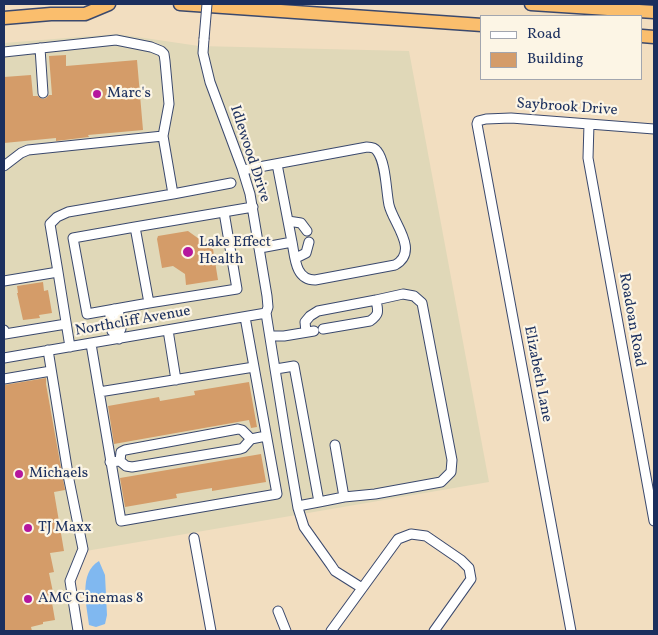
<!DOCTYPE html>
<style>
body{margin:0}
#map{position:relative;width:658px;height:635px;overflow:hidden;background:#f2dec0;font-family:Vollkorn,serif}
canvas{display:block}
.frame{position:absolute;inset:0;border:5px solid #1b2f5e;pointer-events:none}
.legend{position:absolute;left:480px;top:15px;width:162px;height:65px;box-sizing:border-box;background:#fcf5e5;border:1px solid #a2a6af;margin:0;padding:6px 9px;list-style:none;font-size:15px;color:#1b2f5e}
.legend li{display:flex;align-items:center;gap:10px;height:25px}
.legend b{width:25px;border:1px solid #a2a6af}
</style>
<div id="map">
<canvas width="658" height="635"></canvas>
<div class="frame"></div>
<ul class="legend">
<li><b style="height:6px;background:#fff"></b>Road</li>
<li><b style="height:14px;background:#d49c69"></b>Building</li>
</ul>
</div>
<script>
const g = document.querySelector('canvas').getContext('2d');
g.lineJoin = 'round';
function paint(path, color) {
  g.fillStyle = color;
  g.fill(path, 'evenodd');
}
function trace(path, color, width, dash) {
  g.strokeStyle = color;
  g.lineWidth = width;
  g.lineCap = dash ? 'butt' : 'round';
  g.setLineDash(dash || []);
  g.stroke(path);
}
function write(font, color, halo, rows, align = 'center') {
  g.font = font + ' Vollkorn,serif';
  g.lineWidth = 4.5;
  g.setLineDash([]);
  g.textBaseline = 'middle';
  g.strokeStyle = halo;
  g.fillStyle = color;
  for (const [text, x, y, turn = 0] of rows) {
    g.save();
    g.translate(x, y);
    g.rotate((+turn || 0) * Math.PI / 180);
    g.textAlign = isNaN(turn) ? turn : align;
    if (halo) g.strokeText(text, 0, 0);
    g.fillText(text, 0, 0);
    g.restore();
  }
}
paint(new Path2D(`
 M117,34l82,12 210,5 80,431 -403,69 -11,29 9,51h-80v-588z`), '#e0d8b8');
paint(new Path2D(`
 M99,561l6,14 2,40 -2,9 -9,3 -7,-2c-2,-19 -11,-52 10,-64z`), '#80b8f0');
paint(new Path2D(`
 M66,55v11l71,-6 6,70 -55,5 1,2 -33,4v-3l-52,5v-66l27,-2 2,21h5l2,2 3,1 3,-1 3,-3h3l-3,-39z
 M188,231l25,18 5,31 -32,5 -1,-11 -12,-8 -11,2 -5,-29 1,-3z
 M43,282l1,9 4,-1 4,23 -13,2 1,3 -17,2 -6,-27h1l-1,-7z
 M46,378v6l19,106 -11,2 10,59 -14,2 4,19 -5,1 5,24h-3l4,23 -12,2v2l-12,3 1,4h-28v-246z
 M249,382l8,45 -6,1 -2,-8 -135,24 -6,-38 51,-9 1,4 35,-6 -1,-4z
 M261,454l5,28 -54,9v-3l-36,6 1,4 -52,9 -5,-29z`), '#d49c69');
const minor = new Path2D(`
 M204,39l-1,14 7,29 32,86 8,26 17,102 1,11 -2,6 21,131 11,64 6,19 27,38 4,6 27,17
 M40,48l3,45
 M4,52l112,-12 35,7 10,4 3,3 1,7 4,43 -6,32
 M589,124l-1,34 66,363
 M277,164l15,78
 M4,166l17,-13 7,-3 135,-14 10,58 58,-11
 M243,170l124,-23c5,0 8,1 10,4 9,11 9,40 12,54 4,18 31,46 6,60l-80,15c-20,0 -20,-23 -23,-38l-32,6
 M288,221l13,2 6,8
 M135,227l14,76 -62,11 -14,-76z
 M135,227l118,-20
 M296,258l10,-5 3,-11
 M58,272l-8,-48 7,-7 11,-5 105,-18
 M4,281l54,-9 12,75
 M149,303l88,-14 -13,-77
 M4,330l1,4 61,-10
 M168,330l8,50
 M306,332l-1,-10 5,-6 8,-5 58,-11c2,11 4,14 -6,21l-47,8
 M117,333l4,-4 -2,-15 -5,-5 -4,6 2,14v2l5,2 2,6
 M270,336h14l30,-5
 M91,344l30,177 156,-27 -32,-177
 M48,350l21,130 14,69 -13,32 8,50
 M4,358l262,-45
 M276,369l18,-3 25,136 -21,4
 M4,379l47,-8
 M99,392l155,-25
 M120,461l1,-9 4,-2 113,-21 4,1 9,9
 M110,462l10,-1 6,5 6,1 108,-18 3,-1 8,-9 15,-3
 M344,497l31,-3 66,-12 10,-10 1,-12 -30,-157 -8,-7 -11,-2 -27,6
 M319,502l25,-5 -9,-52
 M194,538l17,93
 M278,611l8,20
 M331,631l67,-92 13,-5 15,2 35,24 8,8 2,11 -37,52
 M571,631l-94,-507 1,-3 8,-2 25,-1 143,11`);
const highway = new Path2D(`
 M180,4l302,21
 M531,4l123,8
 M4,18l47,-4h34l24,-10
 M642,36l12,1`);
trace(minor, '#3b496d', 11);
trace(highway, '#3b496d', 15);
trace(minor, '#fff', 9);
trace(highway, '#fabe6d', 12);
const minorBridge = new Path2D(`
 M204,39l3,-35`);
trace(minorBridge, '#3b496d', 11, []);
trace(minorBridge, '#fff', 9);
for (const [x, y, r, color] of [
 [97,94,5,"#b5179e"],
 [188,252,6,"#b5179e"],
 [19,474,5,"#b5179e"],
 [28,528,5,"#b5179e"],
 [28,599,5,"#b5179e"]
]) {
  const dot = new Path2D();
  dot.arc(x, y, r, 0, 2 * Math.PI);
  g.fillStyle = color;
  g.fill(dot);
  trace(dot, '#fcf5e5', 2);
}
write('15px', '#1b2f5e', '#fcf5e5', [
 ["Marc's",107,94],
 ["Lake Effect",199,243],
 ["Health",199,260],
 ["Michaels",29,474],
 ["TJ Maxx",38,528],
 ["AMC Cinemas 8",38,599]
], 'left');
write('15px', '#1b2f5e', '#fcf5e5', [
 ["Saybrook Drive",567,108,4],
 ["Idlewood Drive",249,154,72],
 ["Roadoan Road",631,320,80],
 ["Northcliff Avenue",133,322,-10],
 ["Elizabeth Lane",537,374,79]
]);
</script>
